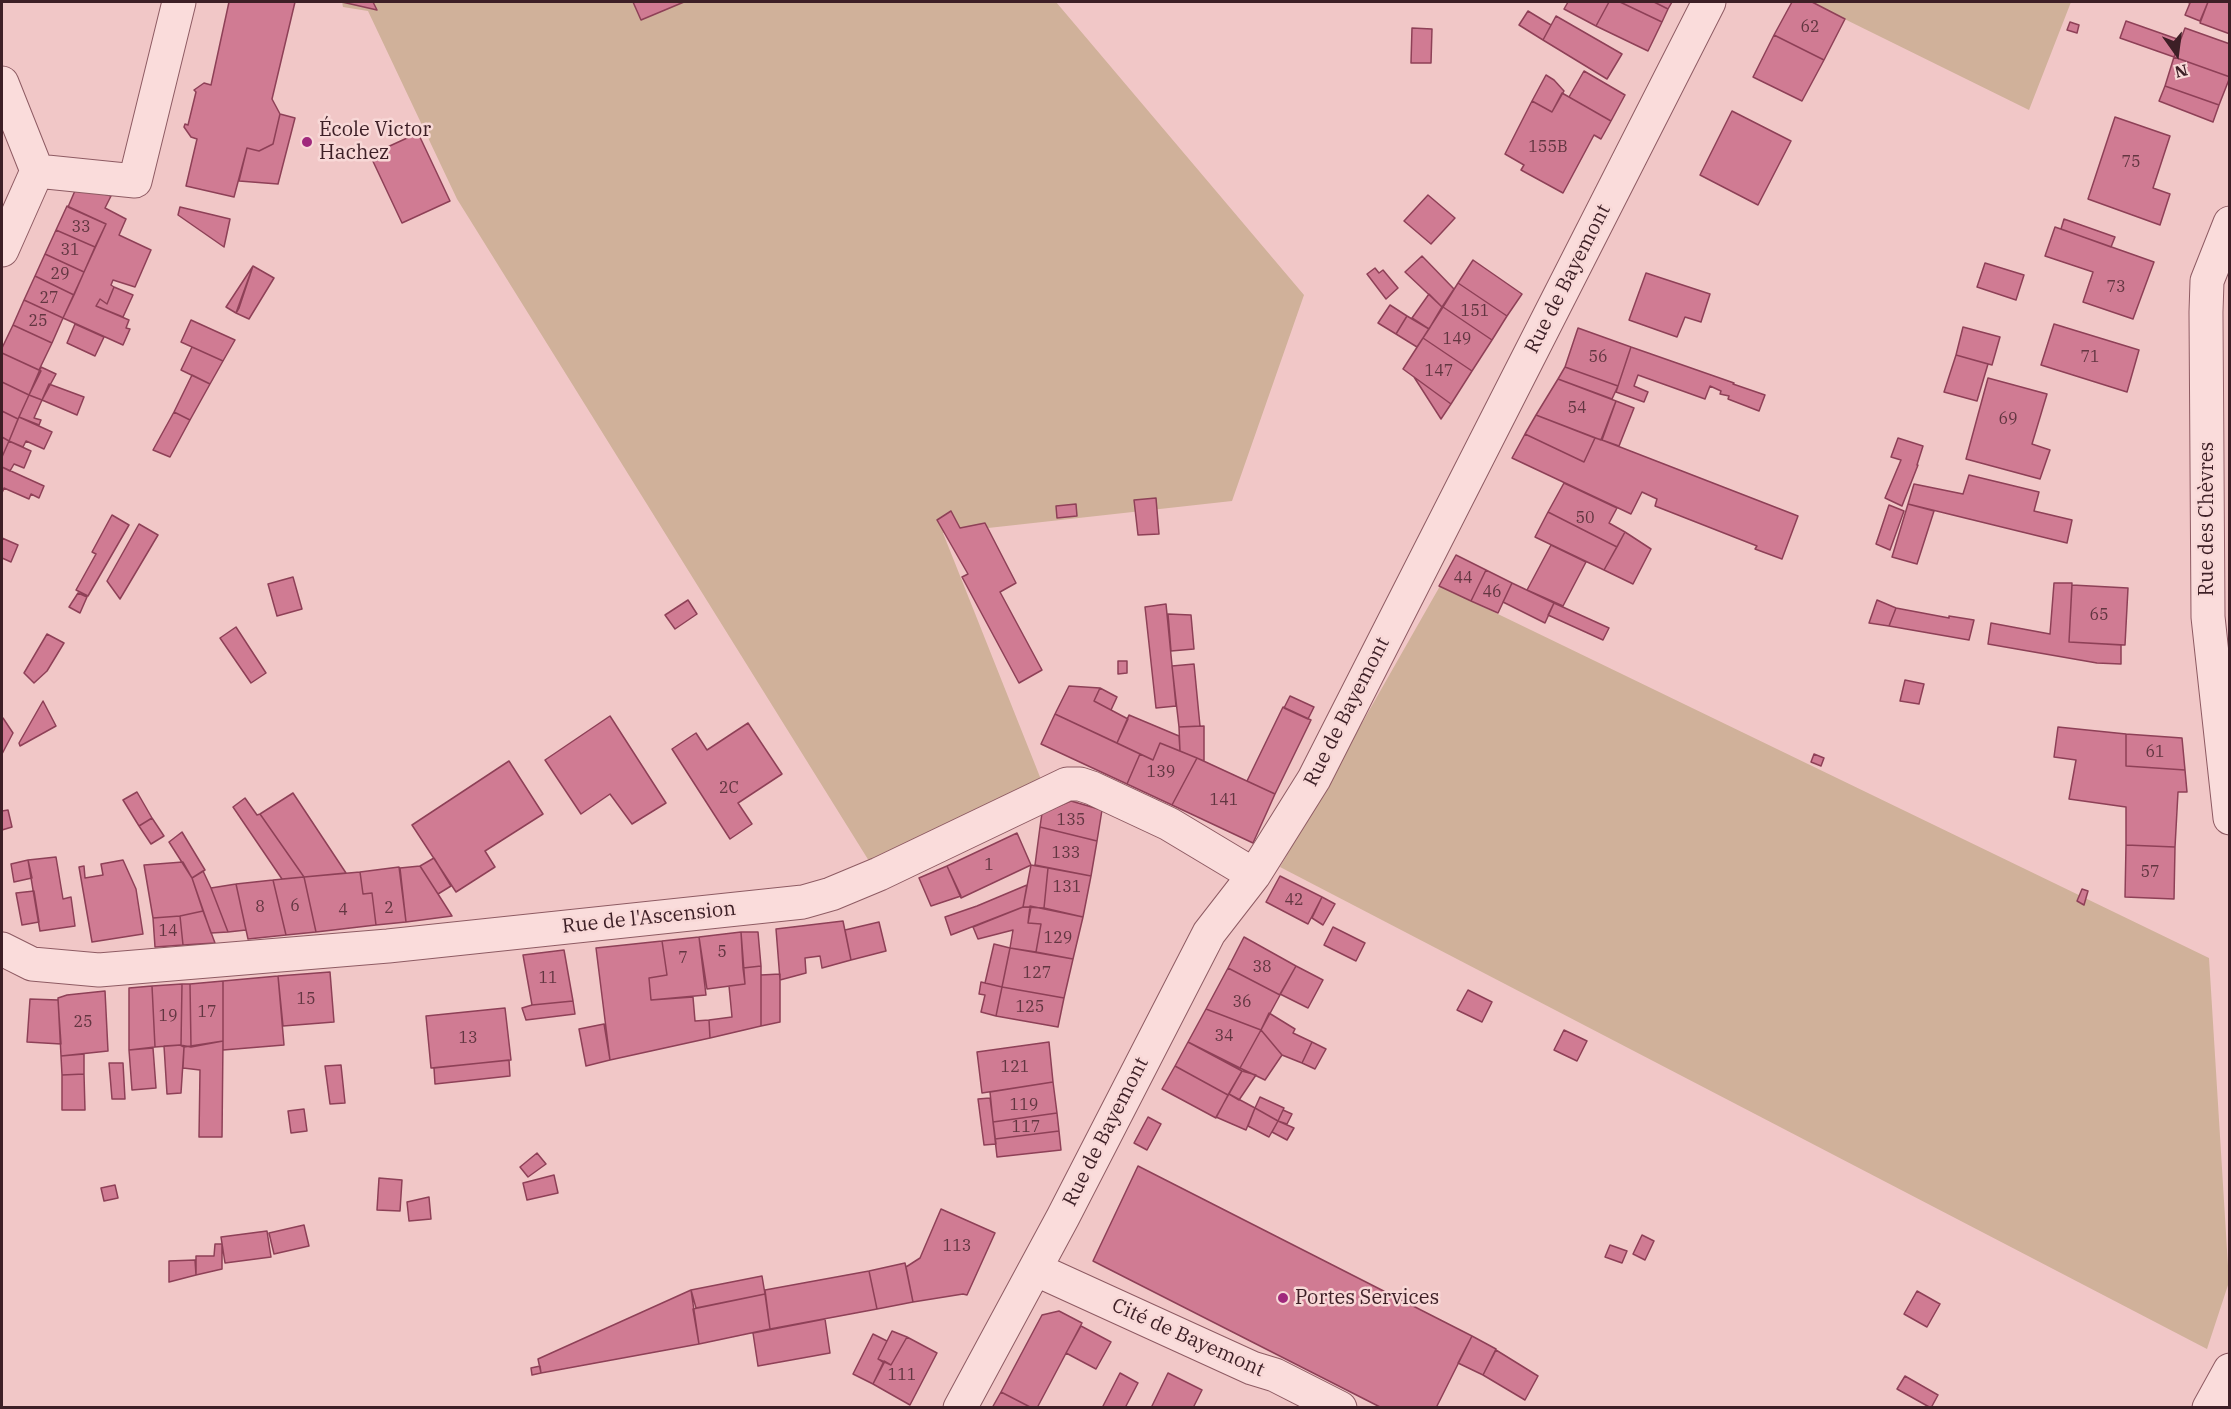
<!DOCTYPE html>
<meta charset="utf-8">
<style>
body{margin:0}
#map{position:relative;width:2231px;height:1409px;overflow:hidden;background:#f1c7c7;font-family:"IBM Plex Serif",serif}
canvas{display:block}
.frame{position:absolute;inset:0;border:3px solid #3d1f26;pointer-events:none}
.north{position:absolute;left:2147px;top:24px;width:60px;height:60px;-webkit-text-stroke:4px #f8d8d7;paint-order:stroke;rotate:166deg;font-size:16px;font-weight:700;line-height:24px;text-align:center;color:#3d1f26}
.north::after{content:'';display:block;margin:auto;width:21px;height:27px;background:#3d1f26;clip-path:polygon(50% 0,100% 100%,50% 72%,0 100%)}
</style>
<div id="map">
<canvas width="2231" height="1409"></canvas>
<div class="frame"></div>
<div class="north">N</div>
</div>
<script>
const g = document.querySelector('canvas').getContext('2d');
g.lineJoin = 'round';
function paint(path, color) {
  g.fillStyle = color;
  g.fill(path, 'evenodd');
}
function trace(path, color, width, dash) {
  g.strokeStyle = color;
  g.lineWidth = width;
  g.lineCap = dash ? 'butt' : 'round';
  g.setLineDash(dash || []);
  g.stroke(path);
}
function write(font, color, halo, rows, align = 'center') {
  g.font = font + ' "IBM Plex Serif",serif';
  g.lineWidth = 5;
  g.setLineDash([]);
  g.textBaseline = 'middle';
  g.strokeStyle = halo;
  g.fillStyle = color;
  for (const [text, x, y, turn = 0] of rows) {
    g.save();
    g.translate(x, y);
    g.rotate((+turn || 0) * Math.PI / 180);
    g.textAlign = isNaN(turn) ? turn : align;
    if (halo) g.strokeText(text, 0, 0);
    g.fillText(text, 0, 0);
    g.restore();
  }
}
paint(new Path2D(`
 M342,2h714l248,293 -72,206 -289,32 99,249 -173,79 -412,-662 -89,-188 -25,-4z
 M1810,2h261l-42,108z
 M1440,586l769,372 20,324 -22,67 -927,-482z`), '#d0b19a');
const building = new Path2D(`
 M229,2h66l-23,97 8,15 -7,30 -14,7 -12,-3 -13,49 -48,-11 11,-47 -6,-2 -7,-10 1,-3 3,1 8,-33 -2,-2 10,-7 7,2z
 M342,2h31l4,8z
 M633,2h51l-43,18z
 M1568,2h41l-13,24 -32,-17z
 M1609,2h11l42,20 -14,29 -52,-25z
 M1620,2h34l14,7 -6,13z
 M1654,2h18l-4,7z
 M1792,2h20l33,17 -21,41 -50,-25z
 M2187,2h21l-8,19 -15,-6 5,-12z
 M2208,2h22v32l-30,-11z
 M1528,11l23,14 -8,15 -24,-15z
 M1556,16l66,38 -15,25 -64,-39z
 M2126,21l54,19 -6,17 -54,-19z
 M2070,22l9,3 -2,8 -10,-3z
 M1412,28l20,1 -1,34h-20z
 M2185,28l45,16v33l-56,-20z
 M1774,35l50,25 -22,41 -49,-24z
 M2174,57l56,20 -11,28 -54,-19z
 M1584,71l41,24 -14,26 -42,-24z
 M1546,75l8,5 10,11 -12,21 -20,-11z
 M2165,86l54,19 -6,17 -54,-21z
 M1562,93l49,28 -10,18 -7,-4 -31,58 -42,-23 3,-5 -19,-11 27,-53 20,11z
 M1732,111l59,30 -33,64 -58,-30z
 M280,114l15,4 -17,66 -39,-3 8,-33 12,3 14,-7z
 M2115,117l55,19 -17,52 17,6 -10,31 -72,-26z
 M418,133l32,68 -48,22 -32,-68z
 M77,186l34,10 -6,12 21,11 -7,16 32,15 -16,37 -22,-7 -2,5 3,2 -7,17 -7,-5 -4,7 33,14 -3,8 4,1 -7,16 -60,-27 43,-94 -38,-17z
 M1428,195l27,23 -24,26 -27,-23z
 M67,206l39,18 -11,23 -39,-17z
 M180,207l50,12 -6,28 -46,-32z
 M2064,219l51,18 -4,10 -50,-18z
 M2055,227l99,35 -21,57 -50,-17 10,-30 -48,-16z
 M56,230l39,17 -11,25 -39,-18z
 M45,254l39,18 -10,23 -39,-19z
 M1422,256l32,33 -12,18 -37,-35z
 M1473,260l49,34 -15,22 -49,-33z
 M1985,263l39,12 -8,25 -39,-13z
 M253,266l-14,42 -3,5 -10,-6z
 M253,266l21,12 -25,41 -13,-6z
 M1375,268l4,5 4,-3 15,18 -12,11 -19,-25z
 M1646,273l64,21 -9,28 -16,-5 -8,20 -48,-17z
 M35,276l39,19 -11,23 -39,-18z
 M1458,283l49,33 -15,24 -49,-33z
 M114,287l19,8 -10,22 -27,-11 4,-7 7,5z
 M1429,294l13,13 -13,22 -17,-11z
 M24,300l39,18 -11,25 -39,-18z
 M1390,305l17,11 -11,18 -18,-11z
 M1443,307l49,33 -20,31 -49,-33z
 M1407,316l22,13 -12,18 -21,-13z
 M191,320l44,20 -12,21 -42,-19z
 M75,324l29,13 -9,19 -28,-13z
 M2054,324l85,26 -12,42 -86,-27z
 M13,325l39,18 -13,27 -37,-17v-5z
 M1963,327l37,10 -8,28 -36,-10z
 M1578,328l53,19 -13,39 -53,-19z
 M1423,338l49,33 -21,33 -48,-35z
 M192,347l31,14 -13,23 -29,-14z
 M1631,347l103,36 -1,1 32,11 -6,16 -31,-12 1,-3 -9,-2 1,-3 -11,-5 -5,13 -67,-24 -4,11 14,6 -4,10 -28,-10z
 M2,353l39,18 -12,24 -27,-13z
 M1956,355l32,9 -11,37 -33,-9z
 M41,367l15,7 -14,26 -13,-5z
 M1565,367l53,19 -6,13 -54,-20z
 M192,375l18,9 -20,36 -16,-8z
 M1414,377l37,27 -10,15z
 M1988,378l59,16 -15,50 18,6 -10,29 -74,-20z
 M1558,379l58,22 -15,39 -65,-25z
 M2,382l27,13 -11,24 -16,-8z
 M49,384l35,13 -7,18 -35,-15z
 M29,395l13,5 -8,18 7,2 -2,5 -20,-8z
 M1616,401l18,7 -15,38 -17,-6z
 M2,411l16,8 -9,22 -7,-4z
 M174,412l16,8 -20,37 -17,-7z
 M1536,415l59,23 -11,24 -59,-28z
 M19,417l33,15 -8,17 -18,-8 -3,6 -14,-6z
 M1525,434l59,28 11,-24 7,2 196,76 -16,43 -27,-10 2,-3 -102,-40 2,-7 -15,-7 -11,22 -119,-56z
 M2,437l7,4 -7,16z
 M1898,438l25,8 -6,19h1l-16,41 -17,-8 16,-38 -10,-3z
 M9,441l22,10 -7,17 -10,-4 -4,7 -8,-4v-10z
 M2,467l42,19 -5,12 -8,-4 -2,5 -25,-11 -2,5z
 M1969,475l70,17 -5,19 38,9 -5,23 -159,-39 6,-20 49,10z
 M1564,483l53,25 -8,15 16,9 -8,15 -69,-35z
 M1156,498l3,36 -21,1 -4,-35z
 M1076,504l1,12 -20,2 -1,-12z
 M1908,504l26,7 -17,53 -25,-7z
 M1889,505l15,6 -14,39 -14,-6z
 M951,511l9,17 25,-5 31,60 -16,9 42,78 -23,13 -57,-106 6,-3 -31,-54z
 M1548,512l69,35 -13,23 -69,-33z
 M112,515l17,10 -41,71 -12,-6 20,-36 -4,-2z
 M139,524l19,11 -38,64 -13,-18z
 M1625,532l26,17 -18,35 -29,-14z
 M2,538l16,7 -7,17 -9,-4z
 M1551,545l35,17 -23,44 -36,-16z
 M1456,555l30,15 -15,31 -32,-15z
 M1486,570l26,13 -14,30 -27,-12z
 M293,577l9,32 -25,7 -9,-32z
 M1512,583l42,20 -9,20 -42,-21z
 M2054,583h18l-3,59 52,3v19l-24,-1 -109,-19 3,-21 59,11z
 M2072,585l56,3 -3,57 -56,-3z
 M78,593l9,4 -7,16 -11,-6z
 M688,600l9,14 -22,15 -10,-14z
 M1877,600l19,8 -7,18 -20,-3z
 M1554,603l55,25 -6,12 -55,-25z
 M1166,604l10,102 -20,2 -11,-101z
 M1896,608l53,10v-2l25,4 -5,20 -80,-14z
 M1168,614l23,1 3,34 -23,2z
 M236,627l30,46 -15,10 -31,-45z
 M47,634l17,9 -17,28 -13,12 -10,-10z
 M1118,661h9v12l-9,1z
 M1194,664l6,62 -21,1 -7,-61z
 M1905,680l19,4 -5,20 -19,-3z
 M1069,686l31,2 -6,13 34,18 -11,24 -62,-29z
 M1100,688l17,9 -6,13 -17,-9z
 M1290,696l24,11 -6,12 -24,-11z
 M43,701l13,25 -36,20 -1,-3z
 M1283,707l28,13 -36,74 -28,-13z
 M1055,714l85,40 -13,30 -86,-40z
 M1129,715l50,21 1,15 -20,-8 -7,17 -36,-17z
 M610,716l56,87 -34,21 -22,-30 -29,20 -36,-54z
 M3,718l10,15 -11,21v-35z
 M748,723l34,51 -44,29 14,21 -22,15 -58,-90 24,-16 11,17z
 M1204,726v35l-24,-10 -1,-24z
 M2058,727l68,7v32l59,4 2,22h-9l-3,55 -49,-2v-38l-57,-8 7,-39 -22,-3z
 M2126,734l56,4 3,32 -59,-4z
 M1160,743l37,15 -25,47 -45,-21 13,-30 13,6z
 M1814,754l10,4 -3,8 -10,-4z
 M1197,758l78,36 -22,49 -81,-38z
 M509,761l34,53 -58,37 10,16 -39,25 -44,-67z
 M137,792l15,26 -13,8 -16,-26z
 M293,793l53,80 -42,4 -44,-63z
 M245,798l12,17 3,-1 44,63 -22,2 -49,-72z
 M1071,801l31,9 -5,31 -57,-14 2,-14z
 M8,810l4,17 -10,3v-19z
 M152,818l12,18 -13,8 -12,-18z
 M1040,827l57,14 -6,35 -56,-11z
 M182,832l23,38 -13,8 -23,-36z
 M1017,833l14,32 -70,33 -14,-32z
 M2126,845l49,2 -1,52 -49,-2z
 M56,857l7,42 8,-2 4,29 -35,5 -12,-71z
 M434,858l17,28 -13,8 -18,-28z
 M28,860l4,18 -18,4 -3,-18z
 M123,860l13,29 7,45 -51,8 -13,-75 5,-1 1,12 18,-3 -2,-11z
 M183,862l9,16 11,33 -23,5 -27,2 -9,-53z
 M1031,865l17,3 -4,40 -21,-1z
 M420,866l18,28 14,22 -46,6 -6,-54z
 M947,866l14,30 -30,10 -12,-28z
 M399,867l7,55 -30,3 -4,-32 -9,1 -3,-22z
 M1048,868l43,8 -8,41 -39,-9z
 M203,871l8,17 17,44 -17,1 -19,-55z
 M360,872l3,22 9,-1 4,32 -60,7 -12,-55z
 M1280,876l42,21 -14,27 -42,-22z
 M304,877l12,55 -30,3 -13,-55z
 M273,880l13,55 -38,4 -12,-55z
 M236,884l10,46 -18,2 -17,-44z
 M1027,885l-4,22 -72,28 -6,-18 32,-11z
 M2082,889l6,2 -4,14 -7,-4z
 M34,891l5,31 -17,3 -6,-32z
 M1322,897l13,7 -12,21 -11,-7z
 M1030,906l53,11 -10,42 -37,-7 5,-28 -13,-1z
 M1023,907h8l-3,16 13,1 -5,28 -26,-4 3,-18 -35,9 -5,-12z
 M203,911l12,32 -32,2 -3,-29z
 M180,916l3,29 -28,2 -2,-29z
 M843,921l8,39 -29,8 -2,-12 -15,2 1,15 -26,7 -4,-51z
 M879,922l7,29 -35,9 -6,-30z
 M1333,927l32,16 -9,18 -32,-16z
 M741,932l4,52 -38,5 -8,-52z
 M741,932h17l3,34 -18,2z
 M699,937l7,58 -55,5 -2,-22 18,-3 -5,-34z
 M1244,937l52,29 -16,29 -52,-27z
 M662,941l5,34 -18,3 2,22 42,-3 2,24 14,-1 1,18 -100,22 -14,-112z
 M994,944l16,4 -8,39 -17,-4z
 M1010,948l63,11 -9,39 -62,-11z
 M564,950l9,51 -41,4 -9,-50z
 M761,966v60l-51,12 -1,-18 23,-3 -3,-31 16,-2 -2,-16z
 M1296,966l27,14 -15,28 -28,-14z
 M1228,968l52,27 -19,35 -55,-21z
 M330,972l4,50 -51,4 -5,-50z
 M780,974v48l-19,4v-51z
 M278,976l6,69 -61,5v-69z
 M223,981v60l-32,6 -1,-63z
 M981,982l21,5 -6,29 -15,-4 4,-17 -6,-1z
 M182,984l-1,61 -26,2 -3,-61z
 M182,984h8l1,63 -11,-2h1z
 M152,986l3,61 -26,3v-62z
 M1002,987l62,11 -6,29 -62,-11z
 M1468,990l24,12 -10,20 -25,-12z
 M105,991l3,60 -47,5 -3,-58 9,-3z
 M30,999l28,1 3,44 -34,-2z
 M573,1001l2,13 -49,6 -4,-12 10,-3z
 M505,1008l6,52 -80,8 -5,-52z
 M1206,1009l55,21 -21,38 -52,-26z
 M1269,1013l26,16 -2,4 19,9 -10,21 -20,-8 -21,-25z
 M604,1024l6,36 -24,6 -7,-37z
 M1261,1030l21,25 -17,25 -25,-12z
 M1564,1030l23,11 -10,20 -23,-11z
 M223,1041l-1,96h-23l1,-67 -17,-2 1,-21z
 M1049,1042l4,40 -71,11 -5,-41z
 M1188,1042l54,29 -14,24 -53,-29z
 M1312,1042l14,7 -11,20 -13,-6z
 M180,1045l4,2 -3,46 -14,1 -3,-48z
 M153,1048l3,40 -24,2 -3,-40z
 M84,1054v20l-22,1 -1,-19z
 M509,1060l1,16 -75,8 -1,-16z
 M109,1063h14l2,36h-13z
 M341,1065l4,38 -15,1 -5,-38z
 M1175,1066l53,29 -12,23 -54,-29z
 M1242,1071l14,4 -17,25 -10,-6z
 M84,1074l1,36h-23v-35z
 M1053,1082l4,31 -64,9 -3,-30z
 M1229,1094l26,14 -9,22 -30,-13z
 M1260,1097l24,11 -6,13 -23,-13z
 M990,1098l6,46 -12,1 -6,-46z
 M1255,1108l23,13 -9,16 -21,-11z
 M304,1109l3,22 -16,2 -3,-22z
 M1283,1110l9,4 -5,10 -9,-3z
 M1057,1113l2,18 -64,8 -2,-17z
 M1148,1117l13,7 -14,26 -13,-7z
 M1278,1121l16,7 -7,12 -15,-8z
 M1059,1131l2,19 -64,7 -2,-18z
 M537,1153l9,11 -18,13 -8,-10z
 M1138,1166l334,170 -36,72h-54l-289,-147z
 M554,1175l4,18 -31,7 -4,-17z
 M379,1178l23,2 -2,31 -23,-1z
 M115,1185l3,13 -14,3 -3,-13z
 M429,1197l2,22 -22,2 -2,-19z
 M941,1209l54,24 -28,62 -4,-1 -50,8 -7,-35 14,-9z
 M304,1225l5,21 -35,8 -5,-21z
 M267,1231l4,26 -46,6 -4,-26z
 M1642,1235l12,6 -9,19 -12,-6z
 M215,1244h7v25l-26,6v-19h18z
 M1610,1245l17,6 -5,12 -17,-6z
 M195,1260l1,15 -27,7v-21z
 M905,1263l8,39 -36,7 -8,-38z
 M869,1271l8,38 -107,20 -5,-39z
 M762,1276l3,18 -69,14 -5,-18z
 M691,1290l8,54 -158,29 -3,-14z
 M1917,1291l23,13 -13,23 -23,-13z
 M765,1294l5,35 -71,15 -6,-35z
 M1059,1311l23,12 -45,85h-5l-31,-16 41,-77z
 M825,1319l5,34 -72,13 -5,-33z
 M1081,1326l30,16 -15,27 -30,-16z
 M892,1331l15,6 -16,28 -13,-6z
 M873,1334l14,7 -9,18 6,4 -11,21 -20,-10z
 M1472,1336l24,13 -13,26 -25,-12z
 M907,1337l30,16 -27,52 -37,-21 11,-23 7,4z
 M1496,1350l42,26 -13,24 -42,-25z
 M540,1366l1,7 -9,2 -1,-7z
 M1120,1373l18,10 -13,25h-23z
 M1168,1373l34,17 -9,18h-42z
 M1905,1376l33,19 -7,13 -34,-19z
 M1001,1392l31,16h-40z`);
paint(building, '#d07b93');
trace(building, '#8e4057', 1.5);
const street = new Path2D(`
 M2,83l35,88 -35,79
 M37,171l98,10 44,-179
 M2230,223l-23,58 -1,31 2,305 22,201
 M2,949l30,15 67,6 289,-24 415,-44 28,-8 48,-20 188,-90h13l12,4 77,36 85,51
 M1035,1269l217,99 23,7 65,33
 M960,1408l103,-191 146,-284 45,-58 60,-96 395,-777
 M2209,1408l21,-38`);
trace(street, '#8e5b63', 35);
trace(street, '#fadcdb', 33);
for (const [x, y, r, color] of [
 [307,142,6,"#a0287c"],
 [1283,1298,6,"#a0287c"]
]) {
  const dot = new Path2D();
  dot.arc(x, y, r, 0, 2 * Math.PI);
  g.fillStyle = color;
  g.fill(dot);
  trace(dot, '#f8d8d7', 2);
}
write('16px', '#623641', null, [
 ["62",1810,27],
 ["155B",1548,147],
 ["75",2131,162],
 ["33",81,227],
 ["31",70,250],
 ["29",60,274],
 ["73",2116,287],
 ["27",49,298],
 ["151",1475,311],
 ["25",38,321],
 ["149",1457,339],
 ["56",1598,357],
 ["71",2090,357],
 ["147",1439,371],
 ["54",1577,408],
 ["69",2008,419],
 ["50",1585,518],
 ["44",1463,578],
 ["46",1492,592],
 ["65",2099,615],
 ["61",2155,752],
 ["139",1161,772],
 ["2C",729,788],
 ["141",1224,800],
 ["135",1071,820],
 ["133",1066,853],
 ["1",989,865],
 ["57",2150,872],
 ["131",1067,887],
 ["42",1294,900],
 ["6",295,906],
 ["8",260,907],
 ["2",389,908],
 ["4",343,910],
 ["14",168,931],
 ["129",1058,938],
 ["5",722,952],
 ["7",683,958],
 ["38",1262,967],
 ["127",1037,973],
 ["11",548,978],
 ["15",306,999],
 ["36",1242,1002],
 ["125",1030,1007],
 ["17",207,1012],
 ["19",168,1016],
 ["25",83,1022],
 ["34",1224,1036],
 ["13",468,1038],
 ["121",1015,1067],
 ["119",1024,1105],
 ["117",1026,1127],
 ["113",957,1246],
 ["111",902,1375]
]);
write('20px', '#3d1f26', '#f8d8d7', [
 ["École Victor",319,130],
 ["Hachez",319,153],
 ["Portes Services",1295,1298]
], 'left');
write('20px', '#3d1f26', '#f8d8d7', [
 ["Rue de Bayemont",1568,279,-63],
 ["Rue des Chèvres",2207,519,-90],
 ["Rue de Bayemont",1347,712,-63],
 ["Rue de l'Ascension",649,918,-6],
 ["Rue de Bayemont",1106,1132,-63],
 ["Cité de Bayemont",1188,1338,24]
]);
</script>
